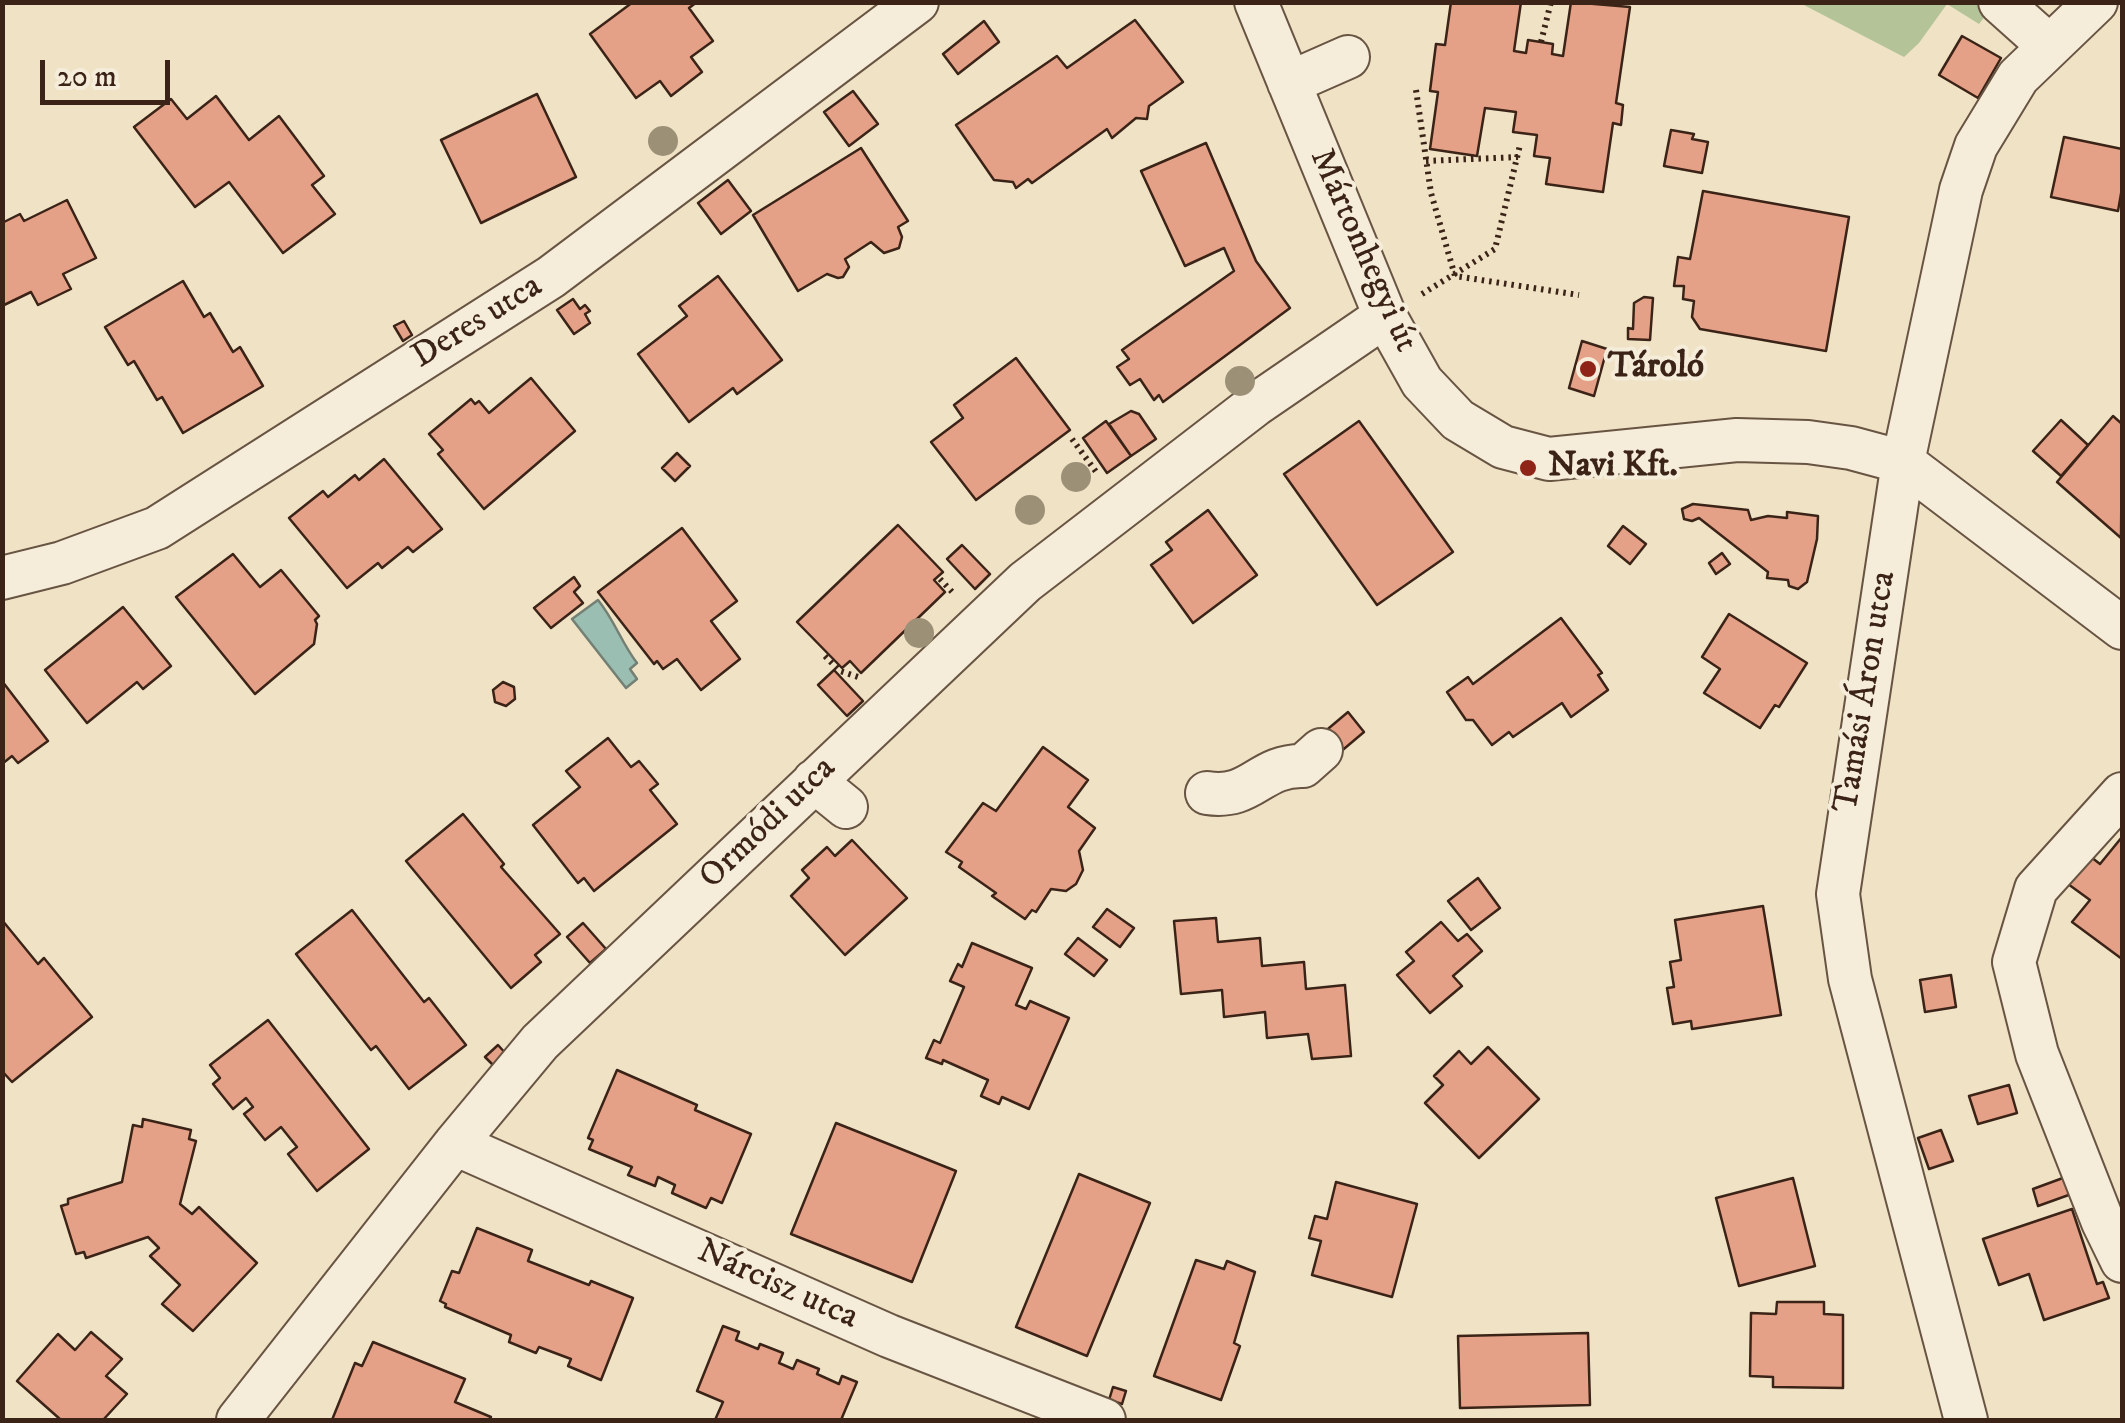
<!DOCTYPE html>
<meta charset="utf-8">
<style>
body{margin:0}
#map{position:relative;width:2125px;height:1423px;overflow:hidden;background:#efe2c5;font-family:"IM FELL DW Pica",serif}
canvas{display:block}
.frame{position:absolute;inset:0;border:5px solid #3b2417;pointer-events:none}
.scale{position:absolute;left:40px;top:60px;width:130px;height:45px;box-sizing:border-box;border:5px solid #3b2417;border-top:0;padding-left:12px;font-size:30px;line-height:35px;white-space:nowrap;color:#3b2417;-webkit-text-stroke:8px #f5ecd9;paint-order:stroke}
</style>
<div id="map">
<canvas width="2125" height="1423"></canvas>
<div class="frame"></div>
<div class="scale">20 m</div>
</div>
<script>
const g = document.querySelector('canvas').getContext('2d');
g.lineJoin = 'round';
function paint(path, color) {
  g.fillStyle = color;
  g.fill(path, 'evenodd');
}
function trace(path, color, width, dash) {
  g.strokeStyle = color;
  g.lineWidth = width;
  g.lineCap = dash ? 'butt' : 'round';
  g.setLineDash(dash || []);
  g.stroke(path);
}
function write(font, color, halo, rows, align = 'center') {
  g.font = font + ' "IM FELL DW Pica",serif';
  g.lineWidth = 8;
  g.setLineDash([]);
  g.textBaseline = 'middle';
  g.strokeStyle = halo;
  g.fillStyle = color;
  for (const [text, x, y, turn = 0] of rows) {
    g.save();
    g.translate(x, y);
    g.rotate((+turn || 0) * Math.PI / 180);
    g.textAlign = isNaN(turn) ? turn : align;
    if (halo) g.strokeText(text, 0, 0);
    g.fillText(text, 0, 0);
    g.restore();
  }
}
paint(new Path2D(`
 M1981,2l9,8 -11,14 -32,-20 -28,39 -15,14 -104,-54z`), '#b4c498');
const water = new Path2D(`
 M598,600c17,21 23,42 39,63l-7,6 7,10 -11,9 -54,-69z`);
paint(water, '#9abeb1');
trace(water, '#748073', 2.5);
const building = new Path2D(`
 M633,2h64l-8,6 24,33 -22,16 11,15 -31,24 -11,-15 -24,17 -46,-64z
 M1451,2h70l-7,49 12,2 2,-13 25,4 -1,10 11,2 8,-54 59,5 -14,96 7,2 -2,20 -8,-2 -10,69 -57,-8 4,-26 -16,-2 3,-21 -24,-3 3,-20 -31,-4 -8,48 -47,-7 8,-57 -8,-1 6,-47 9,1z
 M1135,20l48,62 -34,24 -2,13 -11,-1 -24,20 -5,-9 -75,54 -4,-4 -12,9 -3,-6 -19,-2 -38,-55 101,-69 10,12z
 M984,21l15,21 -41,32 -15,-20z
 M1962,36l39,22 -23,40 -39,-23z
 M853,91l25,33 -29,22 -25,-34z
 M537,94l39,83 -95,46 -40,-83z
 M216,96l33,44 30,-24 45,60 -12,9 23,29 -52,39 -54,-71 -34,25 -61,-80 37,-28 16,20z
 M1671,130l23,4 -2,5 16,3 -6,31 -38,-7z
 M2064,137l58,12v39l-4,23 -67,-14z
 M1206,143l50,118 34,47 -127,94 -4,-7 -5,5 -14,-21 -10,6 -13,-18 12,-8 -7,-9 112,-79 -10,-23 -39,18 -44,-95z
 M861,148l47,73 -10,6 4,10 -3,11 -15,5 -13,-11 -26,17 4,8 -6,10 -5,1 -11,-4 -29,17 -45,-76z
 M728,180l23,31 -30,23 -23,-31z
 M1703,191l146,26 -23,134 -126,-22 -8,-12 2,-16 -11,-2 1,-13h-10l4,-29 12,2z
 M67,200l29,58 -33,16 8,15 -33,16 -7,-13 -29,14v-83l18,-9 4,7z
 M718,276l64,84 -45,34 -4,-6 -44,34 -51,-68 49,-38 -8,-10z
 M183,281l21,36 6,-4 23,39 7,-5 23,39 -80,47 -21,-36 -5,3 -23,-39 -6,4 -23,-38z
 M1644,297l9,1 -3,42 -22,-1v-11l5,1 1,-26z
 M573,299l7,10 5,-4 5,6 -5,3 5,9 -16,11 -17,-24z
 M404,321l8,14 -9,6 -9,-15z
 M1582,341l25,8 -13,47 -25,-8z
 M1016,358l54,72 -94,70 -45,-58 32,-24 -9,-13z
 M531,378l44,53 -91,78 -46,-55 5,-4 -14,-16 42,-35 4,5 4,-3 10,12z
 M1131,411l8,3 17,25 -25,17 -22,-32z
 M2113,416l9,8 -1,114 -64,-56z
 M2061,420l27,25 -27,31 -28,-25z
 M1106,421l25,35 -24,17 -24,-35z
 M1359,421l94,131 -76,53 -93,-131z
 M677,453l13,13 -15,15 -13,-13z
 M384,459l58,70 -29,23 -5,-5 -26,21 -4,-5 -31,25 -58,-70 34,-27 5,6 27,-22 4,5z
 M1693,504l55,6 3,10 17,-4 19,2v-6l31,4 -1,23 -10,43 -9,7 -9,-3 -1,-6 -21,-2 1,-6 -69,-54 -7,3 -8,-2 -2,-10z
 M1208,510l49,65 -64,48 -42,-58 21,-15 -6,-8z
 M898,525l45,47 -9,8 11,12 -84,81 -11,-12 -8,7 -45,-46z
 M1623,526l23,18 -16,20 -22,-18z
 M682,528l55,73 -26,20 29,38 -39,31 -24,-31 -14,10 -6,-8 -3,3 -56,-72z
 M962,545l28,29 -15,15 -28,-30z
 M1722,553l8,11 -14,10 -7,-11z
 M233,554l27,33 21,-17 38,46 -4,4 2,4 -3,20 -59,50 -79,-97z
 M574,577l6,9 -6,6 9,11 -32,25 -17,-20z
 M123,607l48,59 -28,23 -6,-7 -50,41 -42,-53z
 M1729,614l78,49 -28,44 -4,-2 -15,23 -56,-35 16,-24 -18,-12z
 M1561,618l41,55 -4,2 10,15 -37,27 -9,-14 -49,34 -4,-5 -17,13 -19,-25h-7l-19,-28 21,-15 5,7z
 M834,670l29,31 -16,15 -29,-31z
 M2,681l46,60 -30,22 -6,-7 -10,8z
 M503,682l11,5 1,12 -9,7 -11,-4 -2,-12z
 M1348,712l16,20 -32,27 -16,-20z
 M608,738l23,29 8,-6 19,23 -8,6 27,34 -83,67 -10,-13 -6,5 -45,-58 47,-38 -14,-16z
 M1043,747l45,33 -20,27 27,21 -16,23 4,19 -7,14 -10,7 -15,-2 -15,23 -4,-2 -7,9 -33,-23 4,-3 -37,-26 3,-5 -16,-10 37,-49 13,8z
 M463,814l41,50 -3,3 59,67 -25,21 6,7 -30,26 -105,-127z
 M2122,837v122l-50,-37 18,-22 -22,-16 23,-27 9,7z
 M852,840l55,58 -62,57 -54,-59 18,-18 -7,-8 25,-23 8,9z
 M1478,878l22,30 -29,22 -23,-29z
 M1763,906l18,109 -89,14 -1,-8 -18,3 -6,-36 7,-1 -4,-25 11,-2 -6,-40z
 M1107,909l27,19 -14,19 -27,-20z
 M352,910l72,92 5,-4 37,47 -57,44 -33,-43 -5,4 -75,-96z
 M1216,918l2,24 42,-4 2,28 42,-4 2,27 39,-4 6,71 -39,3 -4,-25 -41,4 -2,-26 -41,5 -2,-27 -41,4 -7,-73z
 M2,920l36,44 6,-6 48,59 -80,65 -10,-11z
 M1441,922l17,19 9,-7 15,17 -29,25 9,10 -32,27 -33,-38 17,-14 -8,-9z
 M583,923l23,26 -16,14 -23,-26z
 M1078,938l29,22 -13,16 -29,-22z
 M972,943l60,25 -16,37 10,4 4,-8 39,17 -40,91 -27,-12 -3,7 -18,-8 7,-16 -45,-20 -1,4 -16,-6 8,-18 6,3 24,-56 -14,-6 8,-17 4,3z
 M1951,975l5,32 -31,5 -5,-32z
 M268,1020l101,129 -52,42 -29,-37 9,-7 -16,-20 -16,13 -21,-26 9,-7 -7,-9 -13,11 -20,-25 7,-6 -10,-13z
 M498,1045l9,10 -13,11 -9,-9z
 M1488,1047l51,52 -60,59 -54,-55 18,-18 -9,-9 25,-25 12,13z
 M617,1070l80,35 -2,5 56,24 -29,69 -11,-5 -5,10 -34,-15 3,-8 -17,-8 -3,9 -27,-11 4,-8 -43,-18 4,-9 -5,-2z
 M2009,1085l8,28 -39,11 -9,-28z
 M143,1119l48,11 -2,9 7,2 -16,63 12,10 7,-7 58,56 -64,68 -31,-27 18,-19 -30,-29 9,-8 -11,-11 -62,21 -2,-6 -8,2 -15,-48 7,-2v-5l54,-17 11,-57 9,2z
 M836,1123l120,48 -44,111 -121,-48z
 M1941,1130l12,31 -24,8 -11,-31z
 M1079,1174l71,29 -63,153 -71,-29z
 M2071,1175l6,17 -39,14 -5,-17z
 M1793,1178l22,88 -76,20 -23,-88z
 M1336,1182l81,22 -25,93 -80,-22 9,-34 -12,-3 6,-22 12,3z
 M2072,1209l25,75 6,-2 6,16 -65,22 -15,-46 -30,11 -16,-46z
 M477,1228l55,22 -4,11 61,24 2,-4 42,17 -32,82 -33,-14 3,-7 -32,-12 -3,6 -27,-11 2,-7 -66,-28 1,-3 -6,-3 12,-30 7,2z
 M1196,1260l28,9 3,-8 28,11 -21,71 6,3 -19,54 -67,-24z
 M1777,1302h47v12l19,1v73l-70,-1v-10l-23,-1 1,-63 25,1z
 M723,1326l16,6 -3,8 22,9 2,-5 23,9 -4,10 14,6 4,-9 22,9 -2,5 22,10 3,-8 15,6 -16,38h-126l8,-18 -26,-11z
 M91,1332l31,27 -16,17 21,18 -24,26h-42l-44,-39 41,-47 17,16z
 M1588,1333l2,72 -130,3 -2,-72z
 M373,1342l92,37 -10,23 36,15 -2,3h-157l23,-57 7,3z
 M1113,1387l13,4 -4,13 -13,-4z`);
paint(building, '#e5a187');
trace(building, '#3b2417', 2.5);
const minor = new Path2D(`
 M1256,2l129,314 37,66 36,38 45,27 46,12 188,-19 71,2 43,6 52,14 219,166
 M2000,2l48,43
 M1289,83l59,-26
 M2,578l60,-15 95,-35 394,-251 366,-275
 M814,781l32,26
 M1207,793c46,7 52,-28 96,-27l18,-16
 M2122,794l-86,95 -22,73 23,92 66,168 19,39
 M455,1144l434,192 215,84
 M238,1420l217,-276 85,-102 485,-460 230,-177 130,-89
 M1966,1420l-116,-441 -12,-85 65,-432 58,-272 15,-44 42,-69 78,-75`);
trace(minor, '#685442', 46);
trace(new Path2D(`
 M1600,3v-1
 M1541,42l10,-40
 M1416,90l15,103 24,83 124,19
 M1426,161l92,-4
 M1422,294l73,-45 25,-104
 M1072,439l25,34
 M940,579l14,15
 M825,656l15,15 21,7`), '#3b2417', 6, [2.5, 5]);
trace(minor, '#f5ecd9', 42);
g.fillStyle = '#9c9077';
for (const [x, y] of [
 [663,141],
 [1240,381],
 [1076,477],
 [1030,510],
 [919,633]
]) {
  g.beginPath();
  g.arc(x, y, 15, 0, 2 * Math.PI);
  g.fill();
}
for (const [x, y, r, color] of [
 [1588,369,10,"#8f2418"],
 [1528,468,10,"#8f2418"]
]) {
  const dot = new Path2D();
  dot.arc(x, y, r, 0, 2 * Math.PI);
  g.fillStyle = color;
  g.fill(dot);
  trace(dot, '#f5ecd9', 4);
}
write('35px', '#3b2417', '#f5ecd9', [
 ["Mártonhegyi út",1362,251,66],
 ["Deres utca",478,323,-32],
 ["Tamási Áron utca",1867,692,-81],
 ["Ormódi utca",769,824,-44],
 ["Nárcisz utca",777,1286,24]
]);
write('bold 35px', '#3b2417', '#f5ecd9', [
 ["Tároló",1608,369],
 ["Navi Kft.",1548,468]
], 'left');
</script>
